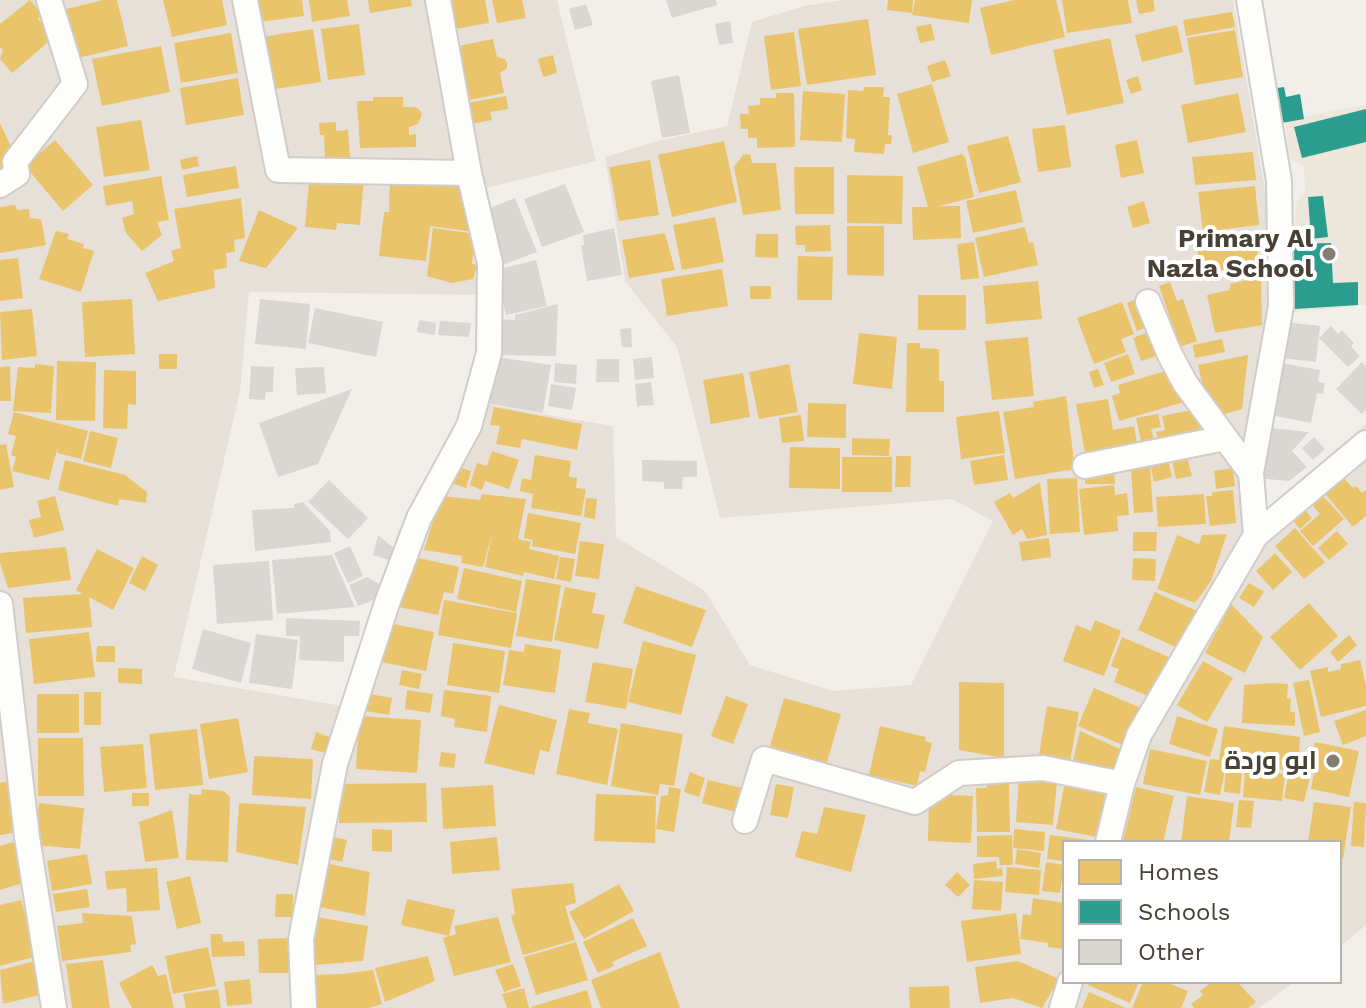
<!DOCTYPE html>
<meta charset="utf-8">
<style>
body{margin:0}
#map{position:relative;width:1366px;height:1008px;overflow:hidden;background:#f2efeb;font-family:"Work Sans",sans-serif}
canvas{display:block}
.legend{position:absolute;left:1062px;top:840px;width:280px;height:144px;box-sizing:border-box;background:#fff;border:2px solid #b6b3af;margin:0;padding:10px 14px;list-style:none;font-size:24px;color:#494036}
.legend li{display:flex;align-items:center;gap:16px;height:40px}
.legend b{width:40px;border:2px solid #b6b3af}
</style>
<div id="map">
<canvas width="1366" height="1008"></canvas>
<ul class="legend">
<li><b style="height:22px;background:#e9c46a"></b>Homes</li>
<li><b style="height:22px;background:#2a9d8f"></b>Schools</li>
<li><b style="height:22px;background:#dad6d2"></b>Other</li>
</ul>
</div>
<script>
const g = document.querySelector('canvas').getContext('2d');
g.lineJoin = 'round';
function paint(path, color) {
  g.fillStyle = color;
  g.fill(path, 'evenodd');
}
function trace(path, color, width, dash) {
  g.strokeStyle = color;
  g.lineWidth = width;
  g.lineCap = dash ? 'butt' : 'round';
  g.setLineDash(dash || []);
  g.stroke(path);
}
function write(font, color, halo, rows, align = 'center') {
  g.font = font + ' "Work Sans",Cairo,sans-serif';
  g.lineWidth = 8;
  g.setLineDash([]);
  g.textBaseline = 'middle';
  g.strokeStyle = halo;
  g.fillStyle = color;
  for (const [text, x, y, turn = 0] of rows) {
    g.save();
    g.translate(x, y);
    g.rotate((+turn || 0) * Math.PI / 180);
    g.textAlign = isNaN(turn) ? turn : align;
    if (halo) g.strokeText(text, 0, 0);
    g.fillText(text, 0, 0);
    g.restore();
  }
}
paint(new Path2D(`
 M0,0h557l39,161 -122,30 12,104 -237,-3 -9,99 -66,286 174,30 125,-305 140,24 3,111 89,54 45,74 83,26 78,-6 82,-164 -41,-22 -232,19 -43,-171 -52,-66 -20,-124 52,-16 70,-15 25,-104 52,-16 39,-6h390l44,261 -33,194 21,54 101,-85v501l-26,22v-105h-276v140h230l-35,26h-1259z`), '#e6e0d8');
paint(new Path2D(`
 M1366,105v200l-80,8 11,-111 8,-10 -1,-25 -14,-8 -5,-39z`), '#ede6da');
paint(new Path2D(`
 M30,0l12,15 -4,4 16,18 -42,36 -12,-14 3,-9 -3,-3v-23z
 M103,0h14l11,46 -50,12 -12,-49z
 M163,0h59l5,25 -55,12z
 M256,0h46l2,16 -45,6z
 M309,0h38l3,16 -38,6z
 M368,0h43l1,6 -42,7z
 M444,0h41l4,23 -39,7z
 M492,0h30l4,18 -29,5z
 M888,0h25l-1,13 -25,-3z
 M915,0h57l-3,23 -57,-8z
 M1014,0h42l9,37 -74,18 -11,-47z
 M1062,0h66l4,23 -65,10z
 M1136,0h17l2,11 -16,3z
 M1232,12l3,15 -49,9 -3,-16z
 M868,19l8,56 -69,10 -9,-56z
 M359,24l6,51 -37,5 -7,-51z
 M931,24l4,16 -15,3 -4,-16z
 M1177,25l6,27 -41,10 -7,-27z
 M313,29l8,53 -52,8 -8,-53z
 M1235,30l8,47 -48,8 -8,-47z
 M794,32l7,54 -30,4 -7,-54z
 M231,33l7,40 -57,10 -7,-40z
 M1110,38l14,65 -57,12 -14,-65z
 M493,39l4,18 8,2 2,4v5l-7,5 4,20 -40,8 -11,-54z
 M161,46l9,46 -68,14 -10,-47z
 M553,55l4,18 -14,4 -5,-18z
 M945,60l6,16 -19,6 -5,-16z
 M1138,76l4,14 -11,4 -5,-14z
 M238,78l6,37 -58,10 -6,-37z
 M932,84l17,58 -36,11 -16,-59z
 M864,87h20l-1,10h7l-2,38h4l-1,9h-6l-1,10 -30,-2 1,-13 -9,-1 2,-48 15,1z
 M803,91l42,3 -3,48 -42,-2z
 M776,93h18l1,54 -38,1v-10h-9v-9h-7l-1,-15h9l-1,-8 12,-1v-7h16z
 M1238,93l8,39 -58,11 -7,-38z
 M506,96l2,13 -18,3 2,8 -21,4 -4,-21z
 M373,97h30v10h11l5,2 3,5 -4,10 -9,3v8l7,-1v13l-56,1 -3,-47h16z
 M141,120l9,50 -46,7 -8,-50z
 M336,122v9l12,-1 2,28 -25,1 -1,-24h-4l-1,-12z
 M0,123l14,30 -14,21z
 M1065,125l6,42 -33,5 -6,-43z
 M1008,136l13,46 -42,11 -12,-47z
 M55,140l38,45 -30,26 -38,-45z
 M1137,140l7,33 -23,5 -6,-33z
 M724,141l13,61 -65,15 -14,-62z
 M1253,152l3,28 -61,5 -3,-28z
 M750,154l2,9h24l5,47 -38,5 -9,-48 9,-12z
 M962,154l3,3 9,40 -35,9h21l1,32 -48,2 -1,-33h16l-11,-40z
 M197,156l2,10 -17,4 -2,-10z
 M650,160l9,55 -40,6 -10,-54z
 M236,166l3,22 -52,9 -4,-22z
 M794,167h40v47h-39z
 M310,171l54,5 -4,49 -23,-2 -1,7 -31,-3z
 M847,175l56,1 -1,48 -55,-1z
 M161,176l8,44 -12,2 5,13 -20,16 -16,-18 -4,-15 12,-4 -2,-13 -26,5 -3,-20z
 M390,177l74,4 11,51 -45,-6 -4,35 -47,-5 5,-44h5z
 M1255,186l4,39 -56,7 -5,-40z
 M1016,190l7,32 -50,11 -7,-32z
 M241,198l4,40 -11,2 1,12 -9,1 1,15 -13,2 1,18 -57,13 -13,-28 29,-12 -3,-10 10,-3 -7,-39z
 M1144,201l6,22 -17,5 -6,-21z
 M15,205l2,5 12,-1 1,9 11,1 5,26 -46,8v-46z
 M259,210l39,18 -32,40 -27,-7z
 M715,217l9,45 -42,8 -9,-45z
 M830,225l1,26 -26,1v-7h-9l-1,-19z
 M847,226h37v50l-37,-1z
 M1025,227l4,16 4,-1 5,23 -54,12 -9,-39z
 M433,228l43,6 -4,30 5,1 -4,14 -21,4 -25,-7z
 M56,231l13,3 -2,5 17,5 -1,4 11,3 -13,41 -42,-13z
 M1255,232l4,34 -59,6 -4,-33z
 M665,233l10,37 -46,8 -7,-38z
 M756,234h22v24l-23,-1z
 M974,242l5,36 -18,2 -4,-36z
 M798,256l35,1 -1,43h-35z
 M18,258l5,40 -23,3v-41z
 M722,269l6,37 -61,10 -6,-37z
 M1261,277l1,48 -47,8 -8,-38 23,-5v-6z
 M1038,281l4,38 -56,5 -3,-38z
 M1170,282l7,19 6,-2 14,42 -17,6 -21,-61z
 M750,286h21v13h-21z
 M918,295h48v35h-48z
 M1142,297l10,28 -15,6 -10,-28z
 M132,299l3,55 -50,3 -3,-55z
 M1122,302l12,32 -13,5 5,13 -32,12 -17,-46z
 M32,309l5,47 -35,4 -2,-48z
 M1156,329l8,24 -23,8 -8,-23z
 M859,333l38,4 -5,52 -39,-5z
 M1028,337l6,59 -42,4 -7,-59z
 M1222,339l3,13 -30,6 -2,-13z
 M907,343h13v5l19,1v32h5v31h-38z
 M159,354h18v15h-18z
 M1128,354l7,20 -24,8 -7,-19z
 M1248,355l-6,54 -32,9 -12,-53z
 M57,361l39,1 -1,59 -39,-1z
 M35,364l19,2 -3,47 -38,-2 5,-44 17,1z
 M789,364l9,48 -39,7 -10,-47z
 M10,366l1,35h-11v-34z
 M1098,369l6,16 -10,3 -5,-16z
 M104,370l32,1v34l-8,-1 -1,25 -24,-1z
 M1169,370l15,32 -65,19 -7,-25 8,-3 -2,-8z
 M743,373l7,44 -39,7 -8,-44z
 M1066,396l9,73 -60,10 -12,-67 31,-5 -1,-5z
 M1108,399l5,31 21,-4 5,28 -52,9 -11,-59z
 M808,403l38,1v34l-39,-1z
 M494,407l88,17 -5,26 -55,-11 -2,9 -24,-4 4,-18 -10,-1z
 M1197,409l6,30 -43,9 -4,-16 9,-2 -3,-14z
 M999,411l6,42 -44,6 -5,-42z
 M14,412l74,19 -7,28 -24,-6 2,-11 -10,38 -37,-9 4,-14 -5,-2 5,-19 -8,-2z
 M1158,414l3,13 -10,2 4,14 -13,3 -6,-28z
 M801,415l3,26 -22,2 -3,-25z
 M90,431l28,7 -7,30 -28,-7z
 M852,438l38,1 -1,17 -37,-1z
 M6,444l8,43 -14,3v-45z
 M790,447l50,1v41l-51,-1z
 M492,451l27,9 -10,29 -24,-8 -3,9 -12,-5 7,-22 10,3z
 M535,455l36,6 -2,16 8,1 -1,10 10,1 -5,27 -50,-8 2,-14 -13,-3 2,-13 9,2z
 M1004,455l4,25 -34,5 -4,-24z
 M896,456h15l-1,31h-15z
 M842,457h50v35h-50z
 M1187,457l5,19 -16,3 -4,-19z
 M1168,459l4,18 -18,5 -4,-19z
 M65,460l60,15 22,17 -1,11 -27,-4 -1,7 -60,-16z
 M456,466l15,5 -5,17 -18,-6z
 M1150,467l3,45 -19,1 -3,-45z
 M1233,468l2,18 -19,3 -2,-18z
 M1337,471l16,17 3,-2 6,7 4,-3v26l-13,11 -31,-37z
 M1085,472h29l1,12h-30z
 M1077,478l3,54 -30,2 -3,-55z
 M1040,482l7,53 -20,4 -5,-10 -9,6 -19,-33 16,-9 3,5z
 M1114,485l1,10 12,-2 2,22 -12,1 1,15 -34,4 -5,-46z
 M1233,490l3,33 -26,3 -4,-30h6v-4z
 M482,494l44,5 -8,40 13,3 -2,7 30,7 -5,23 -30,-7 -1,4 -38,-9 8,-37 -10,37 -22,-4 1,-7 -38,-6 17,-54 39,4z
 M1204,494l2,30 -48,3 -2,-30z
 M55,496l9,34 -30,8 -5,-18 12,-3 -4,-16z
 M1323,496l21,23 -31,27 -13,-15 20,-17 -8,-9z
 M586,498l11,1 -2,20 -11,-2z
 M1305,510l7,8 -12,11 -7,-8z
 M528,513l53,10 -6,31 -43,-8 1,-6 -9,-2z
 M1295,528l30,34 -21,17 -29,-33z
 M1337,531l11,13 -19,16 -11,-12z
 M1133,532h24l-1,19h-23z
 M1227,534l-16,47 -16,22 -38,-14 20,-54 22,9 3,-9z
 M1049,538l2,19 -29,4 -3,-19z
 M580,541l24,3 -5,35 -24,-3z
 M66,547l5,33 -63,8 -8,-25v-10z
 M97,549l37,19 -21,42 -24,-13 3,30 -66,6 -3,-35 60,-4 -7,-4z
 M1275,553l17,19 -19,18 -17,-19z
 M142,556l16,9 -13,26 -16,-8z
 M410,556l49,11 -6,27 -9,-2 -6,23 -39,-8z
 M560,557l15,2 -4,23 -15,-3z
 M1133,558l23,1 -1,22 -23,-1z
 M464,568l58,13 -6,31 -59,-13z
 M526,579l35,6 -9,57 -36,-6z
 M1249,583l15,9 -10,15 -15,-9z
 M636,586l70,24 -14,37 -69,-24z
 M565,587l31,6 -4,20 13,2 -7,34 -44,-9z
 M1155,592l42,19 -17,38 -42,-19z
 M444,600l73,13 -6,35 -73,-13z
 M1309,603l29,33 -38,34 -30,-33z
 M1231,604l32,33 -18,36 -40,-20z
 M1095,620l26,11 -17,45 -41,-15 13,-36 15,6z
 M384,622l50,10 -8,39 -50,-10z
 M89,632l6,45 -61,7 -5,-45z
 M1349,635l8,10 -19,17 -8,-10z
 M1122,637l47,20 -16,41 -39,-16 5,-13 -8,-3z
 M643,641l53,14 -15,60 -53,-13z
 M453,643l52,8 -6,42 -52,-8z
 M525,644l36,6 -6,43 -52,-8 6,-35 15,2z
 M97,646h18v16h-19z
 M1360,660l6,26v20l-45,11 -11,-46 18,-4v5l13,-3v-5z
 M1203,661l30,17 -26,44 -30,-17z
 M593,662l40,7 -7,40 -41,-7z
 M118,668l24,1v15l-24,-1z
 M402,670l20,4 -3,15 -20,-4z
 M1309,680l11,52 -16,4 -11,-53z
 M959,682l45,1v75l-45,-8z
 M1273,683l15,1 -1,14 4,1 -1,13h5v14l-53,-3 2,-38z
 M1094,688l47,20 -16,38 -47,-20z
 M407,690l26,4 -3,19 -25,-4z
 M444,690l47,6 -4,36 -33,-5 1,-8 -14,-3z
 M84,692h17v33h-17z
 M37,694h42v39h-42z
 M369,694l23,4 -3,17 -23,-4z
 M726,696l22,8 -15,40 -22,-8z
 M784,698l57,16 -16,55 -57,-16z
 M499,705l58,15 -8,32 -9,-2 -6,25 -50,-12z
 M1047,706l32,6 -9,49 -31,-6z
 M569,709l21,4 -2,10 30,6 -11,56 -51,-11z
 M1366,710v26l-23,9 -9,-24z
 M359,716l62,4 -4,53 -61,-4z
 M1177,716l41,13 -8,28 -41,-13z
 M238,718l10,54 -39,7 -9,-55z
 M621,723l62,11 -9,52 -14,-2 -2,11 -47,-9z
 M880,726l46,11 -1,4 7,2 -7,29 -5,-1 -3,15 -48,-11z
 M1224,726l76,11 -2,35 -71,-11 -7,34 -16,-3 6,-33 9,1z
 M197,729l6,56 -48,5 -6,-56z
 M1080,731l40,18 -8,25 -40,-9z
 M316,732l14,5 -5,16 -14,-4z
 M38,738h45l1,58h-46z
 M1315,742l44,9 -10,46 -38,-8 3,-16 -6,-1z
 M143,744l4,44 -43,4 -4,-45z
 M1150,749l57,12 -7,34 -57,-11z
 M441,752l15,2 -2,14 -15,-2z
 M254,756l59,3 -2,40 -59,-4z
 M1226,768l16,1 -2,25 -16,-2z
 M1245,770l40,4 -3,27 -39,-4z
 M690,772l15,6 -6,19 -15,-5z
 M1289,772l21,5 -6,25 -20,-4z
 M1019,778l38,3 -4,44 -37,-3z
 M708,780l38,9 -6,24 -38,-10z
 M9,781l9,51 -18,3v-52z
 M1009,781l1,51h-33l-1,-44h11v-6z
 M1065,782l41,8 -9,47 -41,-8z
 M426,783l1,39 -88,1 -1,-39z
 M776,784l18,3 -6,31 -18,-3z
 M493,785l3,41 -53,3 -2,-41z
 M669,787l12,2 -7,43 -18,-3 5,-33 7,-1z
 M1136,787l38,9 -11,46 -40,-1z
 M202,789l22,2 6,6 -2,65 -42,-2 3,-66 12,1z
 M132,793h17v13h-17z
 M596,794l60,2 -1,47 -61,-2z
 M929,794l44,2 -2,47 -43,-2z
 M1187,796l47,7 -5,39h-48z
 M1239,800l15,1 -3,27 -15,-1z
 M1314,802l37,5 -8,52 -3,-1v-16h-32z
 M1354,802l12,1 -2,44 -13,-1z
 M39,803l45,5 -4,41 -45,-4z
 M239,803l67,4 -8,58 -62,-13z
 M824,807l42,8 -15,57 -56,-15 7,-26 15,3z
 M172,810l7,48 -34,4 -6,-40z
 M372,829l20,1v22l-20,-1z
 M1014,829l31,3 -1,19 -31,-3z
 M1012,835l1,30h-13l-1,-8h-22v-21z
 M1050,835l39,5v2h-25v19l-17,-2z
 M330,836l17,4 -5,22 -17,-4z
 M497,837l3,33 -48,4 -2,-32z
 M13,842l13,40 -26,8v-44z
 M1017,849l24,4 -2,15 -24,-4z
 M87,854l5,30 -40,7 -5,-30z
 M996,861l1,8 5,-1 1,8 -29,3 -1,-15z
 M320,862l50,10 -5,44 -51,-10z
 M1046,862l18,3 -4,28 -18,-2z
 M1007,867l34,3 -2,25 -34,-3z
 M157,868l3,42 -33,2 -1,-24 -19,2 -2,-19z
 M957,872l13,13 -12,12 -13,-12z
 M190,876l11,47 -24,6 -11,-47z
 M974,880l29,2 -2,29 -29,-2z
 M573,883l3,20 -11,3 10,34 -52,15 -12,-39 4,-2 -4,-25z
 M619,884l15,27 -50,28 -15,-27z
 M87,889l3,18 -34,5 -3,-18z
 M276,894h17v23h-18z
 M1033,898l31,5v46l-16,-2v-4l-28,-4 3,-25 8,1z
 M407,899l48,11 -6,26 -48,-11z
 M21,900l16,56 -37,10v-61z
 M82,913l50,3 4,28 -6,1 1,7 -69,9 -5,-35 26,-3z
 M1016,913l5,41 -54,8 -6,-41z
 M311,916l57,10 -5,35 -49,4z
 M498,917l13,45 -57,14 -11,-38 13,-4 -2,-8z
 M633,918l14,28 -35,16 2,4 -16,7 -15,-31z
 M210,934h12l1,8 21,-1 1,15 -33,1z
 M289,938v35h-30l-1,-34z
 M576,942l12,38 -52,15 -12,-38z
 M208,947l8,39 -43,8 -8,-38z
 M660,952l20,56h-79l-10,-28z
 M428,956l7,25 -50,21 -10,-34z
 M39,960l9,33 -45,11 -3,-34z
 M103,960l7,48h-38l-6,-44z
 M1018,961l41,18 -17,29 -29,-10 -33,5 -5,-36z
 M513,964l8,22 -17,6 -9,-22z
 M152,965l6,11 8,-2 8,34h-42l-13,-25z
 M373,970l9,34 -13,4h-56l-4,-33 33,-1z
 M250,979l2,25 -25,2 -3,-24z
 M1089,982h50l-9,21 -42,-18z
 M1143,982h23l22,9 -7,17h-49z
 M1212,982h25l19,20 -8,6h-54l-3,-4 12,-9 -3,-4z
 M949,986l1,22h-40l-1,-21z
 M524,988l5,20h-22l-5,-14z
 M218,989l3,19h-35l-3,-14z
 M587,990l5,18h-61v-1z
 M1089,992l37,16h-44z`), '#e9c46a');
paint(new Path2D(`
 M1284,87l2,10 14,-3 4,25 -28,5 -6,-35z
 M1366,109v33l-64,16 -8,-31z
 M1323,196l5,41 -17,2 -3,-42z
 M1331,243l2,40 25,-1v23l-63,4 -2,-65z`), '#2a9d8f');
paint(new Path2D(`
 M666,0h50l1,5 -45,13z
 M586,4l7,21 -18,5 -6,-21z
 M730,21l3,22 -14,2 -4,-21z
 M679,75l11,58 -28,5 -11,-57z
 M565,184l19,48 -42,15 -18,-48z
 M515,198l22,54 -34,13 -21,-54z
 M614,228l8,47 -35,6 -6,-36h3l-1,-10z
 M536,260l11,46 -41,9 -11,-45z
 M260,299l50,5 -4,45 -51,-5z
 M558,304l-2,52 -59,-1 1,-36 17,1v-5z
 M315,308l68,14 -7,35 -68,-14z
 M419,320l17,3 -1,12 -18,-3z
 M440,321l31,2 -2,14 -31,-2z
 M1285,322l35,4 -4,36 -35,-4z
 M1331,326l7,8 4,-4 12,13 -3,3 9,10 -12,11 -29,-29z
 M631,328l1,19h-10l-2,-18z
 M497,357l54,8 -8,48 -53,-9z
 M652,357l2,21 -19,2 -2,-21z
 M597,359h22v23h-23z
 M1275,362l45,8 -2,12 7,1 -2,11 -6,-1 -6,30 -46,-9z
 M1362,362l4,4v44l-4,4 -26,-25z
 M555,363l22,2 -1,19 -22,-2z
 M251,366l23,1 -1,25h-7l-1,8 -16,-1z
 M324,367l2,26 -29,2 -2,-27z
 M651,382l3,23 -17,1 -2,-22z
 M551,384l25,4 -4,22 -24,-4z
 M352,389l-34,75 -40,13 -19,-54z
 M1261,427l48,5 -17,19 15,16 -18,14 -33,-3z
 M1314,437l11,12 -12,11 -11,-12z
 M642,460l55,1v16h-14l-1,12h-18v-7l-22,-1z
 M329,480l39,38 -20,21 -40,-37z
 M303,502l27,29 1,11 -76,9 -3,-41 42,-2v-4z
 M378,535l18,15 -4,11 -19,-6z
 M350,546l13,30 -15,7 -14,-30z
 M332,555l23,52 -78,7 -5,-54z
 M269,561l4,59 -56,4 -4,-59z
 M367,577l13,7 -4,15 -18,7 -9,-21z
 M286,618l74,3 -1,15h-15v26l-45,-2 1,-24h-14z
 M203,629l48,14 -10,40 -49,-14z
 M256,634l42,6 -6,49 -43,-6z`), '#dad6d2');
const minor = new Path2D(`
 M245,0l33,170 191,3
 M1249,0l30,181 2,125 -30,167 5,62
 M0,185l17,-11 -2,-12 60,-78 -26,-84
 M1148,302l21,51 16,30 66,90
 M1085,466l140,-28
 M0,604l27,233 27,171
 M745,821l19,-62 151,43 44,-29 84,-5 79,16
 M1108,842l14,-58 17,-49 117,-200 110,-92
 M304,1008l-3,-69 34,-175 52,-161 32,-85 50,-92 20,-73 1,-90 -21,-90 -31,-173
 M1062,1008l8,-26`);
trace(minor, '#d0cdc8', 28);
trace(minor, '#fdfdfc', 24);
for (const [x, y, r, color] of [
 [1329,254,8,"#847d75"],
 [1333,761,8,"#847d75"]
]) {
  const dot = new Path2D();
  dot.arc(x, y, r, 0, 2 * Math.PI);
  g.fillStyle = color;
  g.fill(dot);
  trace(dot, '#fff', 3);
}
write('bold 26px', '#494036', '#fff', [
 ["Primary Al",1313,239],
 ["Nazla School",1313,269],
 ["ابو وردة",1317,761]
], 'right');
</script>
